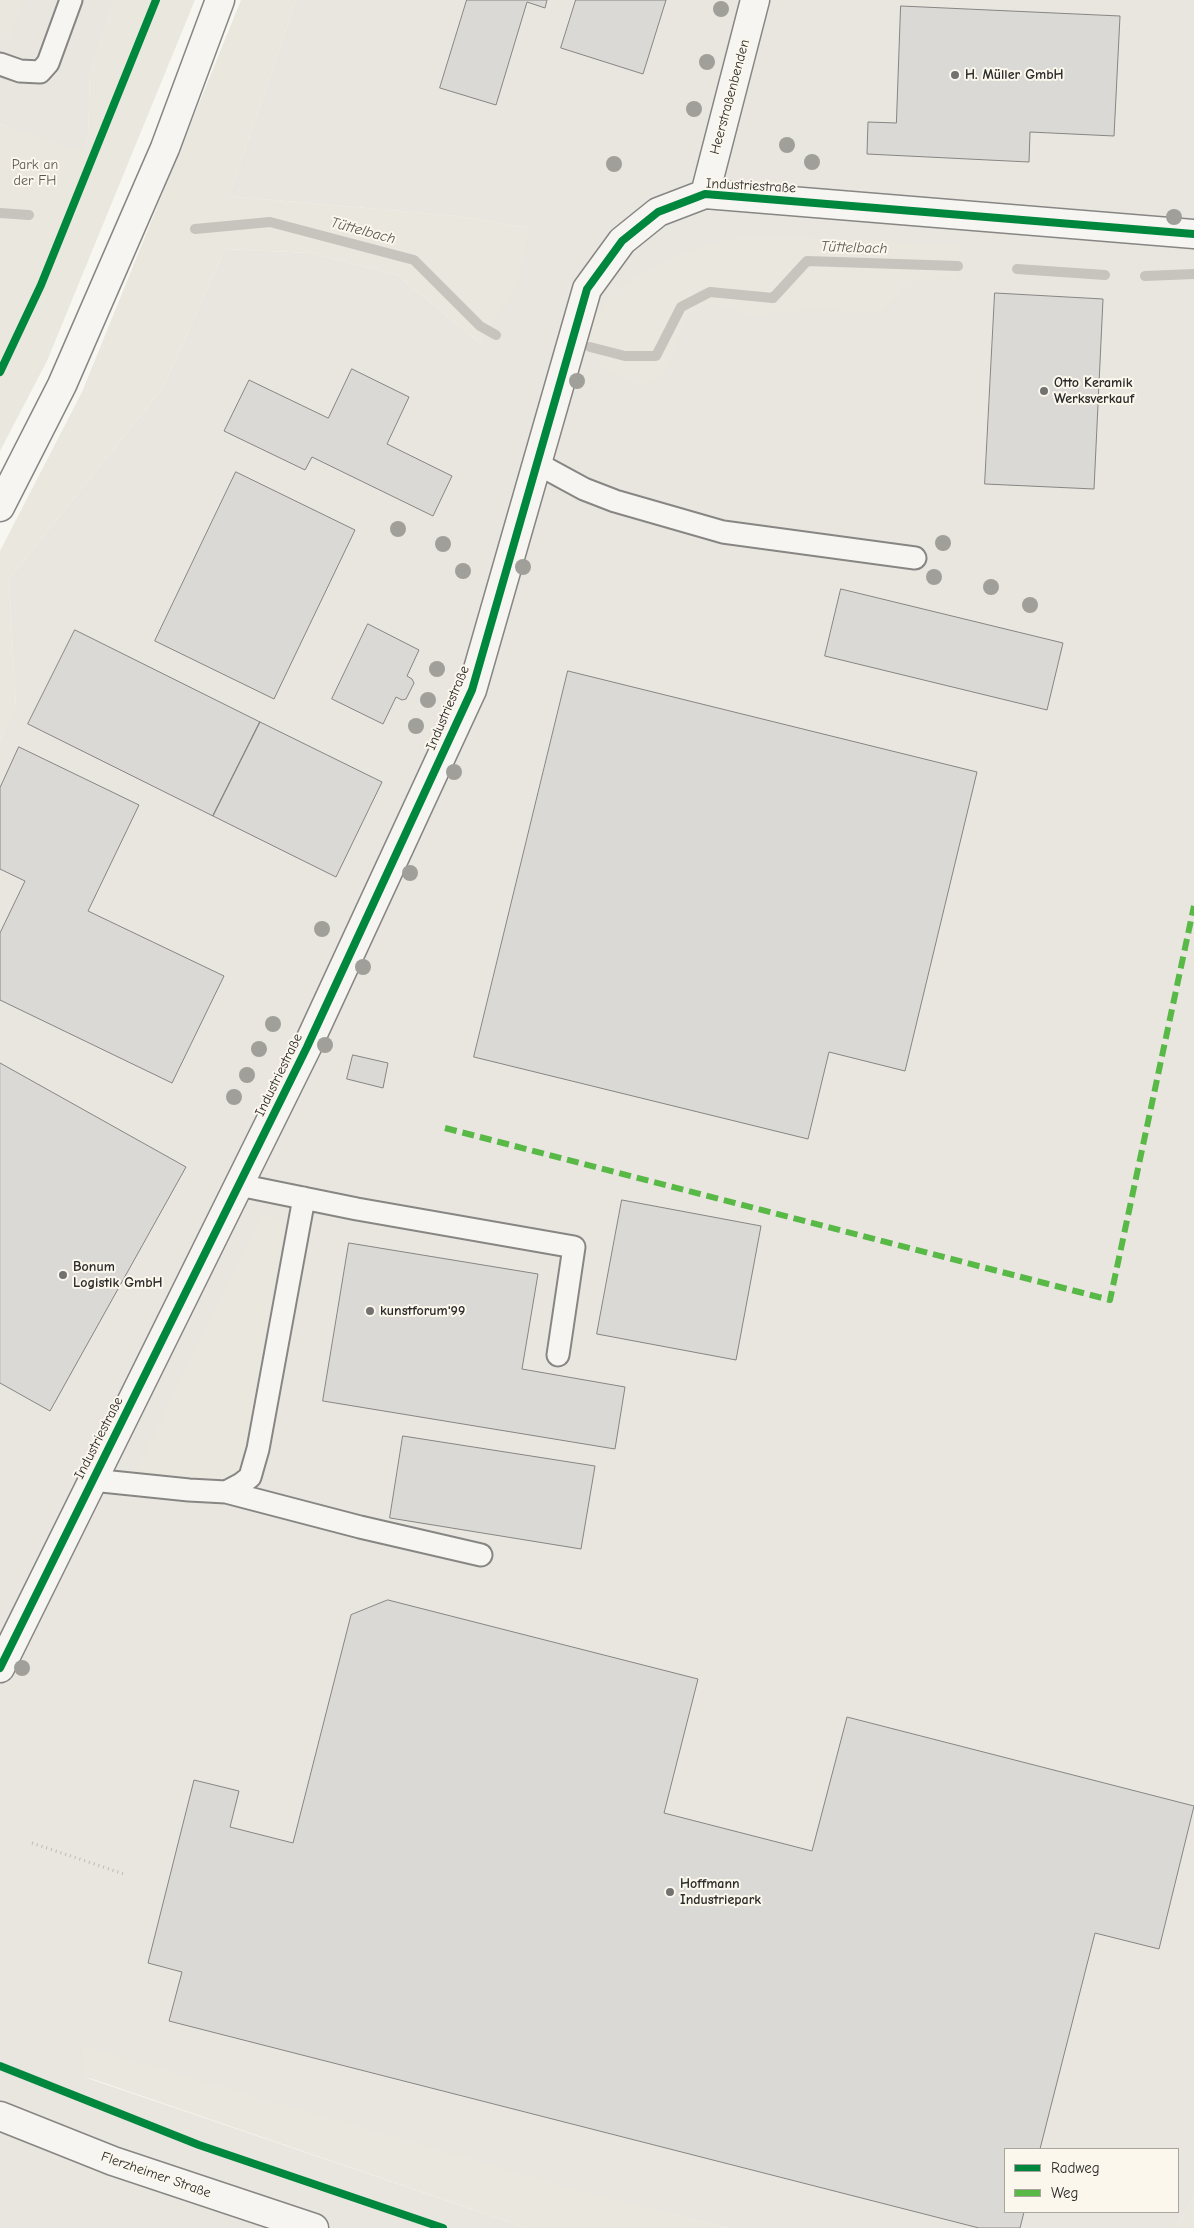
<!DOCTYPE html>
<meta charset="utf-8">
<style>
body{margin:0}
#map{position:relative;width:1194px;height:2228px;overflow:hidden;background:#f8f6f0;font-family:"Comic Neue",sans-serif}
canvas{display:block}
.legend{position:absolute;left:1004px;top:2148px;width:175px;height:65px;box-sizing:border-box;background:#fbf7ec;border:1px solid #a8a59f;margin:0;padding:6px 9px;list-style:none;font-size:15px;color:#2b2b2b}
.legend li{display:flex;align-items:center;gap:10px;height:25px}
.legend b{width:25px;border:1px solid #a8a59f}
</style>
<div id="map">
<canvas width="1194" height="2228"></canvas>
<ul class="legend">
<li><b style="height:6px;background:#00873e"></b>Radweg</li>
<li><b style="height:6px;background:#58b947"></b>Weg</li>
</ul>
</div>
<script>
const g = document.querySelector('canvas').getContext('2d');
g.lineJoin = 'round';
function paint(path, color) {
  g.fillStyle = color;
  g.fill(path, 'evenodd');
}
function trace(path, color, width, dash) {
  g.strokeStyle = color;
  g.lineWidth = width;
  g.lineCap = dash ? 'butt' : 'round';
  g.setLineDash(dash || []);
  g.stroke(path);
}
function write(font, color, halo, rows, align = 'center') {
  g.font = font + ' "Comic Neue",sans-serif';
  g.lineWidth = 4;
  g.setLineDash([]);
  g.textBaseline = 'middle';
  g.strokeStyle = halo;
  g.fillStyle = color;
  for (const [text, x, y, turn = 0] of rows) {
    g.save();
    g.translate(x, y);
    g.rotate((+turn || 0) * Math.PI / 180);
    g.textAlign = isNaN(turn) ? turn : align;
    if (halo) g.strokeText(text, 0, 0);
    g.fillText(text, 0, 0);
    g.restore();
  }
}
paint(new Path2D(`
 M0,0h114l-24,72 -2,65 -4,16 -84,-29z
 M296,0h898v2196l-19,32h-445l-646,-151 443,151h-527v-1487l16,-34 -7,-128 154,-191 62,-139 86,4 86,22 83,68 49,-115 -71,-12 -229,-20zM1005,2149h173v63h-173z`), '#e9e6df');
paint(new Path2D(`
 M0,0h23l-14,40 -9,-3z
 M114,0h81l-148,361 -47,90v-327l84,28 4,-15 2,-65z
 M241,0h55l-67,196 229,20 71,12 -10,53 -39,62 -83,-68 -86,-22 -86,-4 -62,139 -154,191 7,129 -16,33v-190l82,-159z
 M737,238h68l156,7 -4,33 -48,2 -27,33 -66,-4 -66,7 -39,-12 -24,11 -20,55 -23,15 -33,-11 -20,-19 -6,-24 29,-40 60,-36z
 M262,1215l14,2 9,8 -39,244 -23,18 -86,-18z
 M81,2046l539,156 110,26h-203l-443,-152z
 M1194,2196v32h-19z`), '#e9e7de');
trace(new Path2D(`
 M0,213l29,2
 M195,229l75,-7 144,38 66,66 16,9
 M1017,269l88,6
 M1145,276l49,-2
 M590,347l35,9h31l25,-49 29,-15 63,6 34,-37 151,5`), '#c6c4bd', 10);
const building = new Path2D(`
 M467,0h80l-2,8 -18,-6 -31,103 -56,-17z
 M576,0h90l-23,74 -82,-26z
 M901,6l219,10 -6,120 -84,-4 -1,30 -162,-8 1,-32 28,1z
 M995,293l108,6 -9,190 -109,-5z
 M352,369l57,28 -22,47 65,32 -19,40 -121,-59 -7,13 -81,-39 25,-51 79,38z
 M236,472l119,58 -81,169 -119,-58z
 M841,589l222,54 -16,67 -222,-54z
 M368,624l51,26 -12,26 5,3 2,4 -8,16 -4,1 -6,-3 -13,27 -51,-25z
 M75,630l185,92 -47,94 -185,-92z
 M568,671l409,101 -72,299 -76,-19 -21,87 -334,-82z
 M260,722l122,60 -46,95 -123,-61z
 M19,747l120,58 -51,106 136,65 -52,107 -172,-83v-67l25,-52 -25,-12v-81z
 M353,1055l35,8 -5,25 -36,-9z
 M0,1063l186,104 -136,244 -50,-28z
 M622,1200l139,26 -25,134 -139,-26z
 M349,1243l189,31 -16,95 103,18 -10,62 -292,-48z
 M403,1436l192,30 -14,83 -191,-31z
 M388,1600l310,79 -34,134 148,38 35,-134 347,89 -35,143 -64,-16 -55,216h-35v63h19l-4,16h-41l-810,-207 13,-49 -34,-9 46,-183 45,11 -9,36 63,16 58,-228z`);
paint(building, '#dbd9d6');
trace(building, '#878684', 1);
const service = new Path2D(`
 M0,64l20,7 20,1 8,-9 23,-63
 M538,464l46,25 31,12 108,31 192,26
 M239,1185l118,24 217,38 -16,108
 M92,1480l97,10 37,2 15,-8 9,-7 8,-28 46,-251
 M226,1492l134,35 121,28`);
const minor = new Path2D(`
 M705,194l50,-194
 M0,1668l307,-621 165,-357 115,-401 35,-48 36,-29 47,-18 489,40`);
const secondary = new Path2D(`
 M0,2116l113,45 201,67`);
const primary = new Path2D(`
 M0,507l62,-122 103,-237 55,-148`);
trace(service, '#878684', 25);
trace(minor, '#878684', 31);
trace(secondary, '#878684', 31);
trace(primary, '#878684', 31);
trace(new Path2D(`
 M32,1843l92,31`), '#bcbab8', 3, [1, 4]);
trace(service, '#f6f5f1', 21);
trace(minor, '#f6f5f1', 28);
trace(secondary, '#f6f5f1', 28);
trace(primary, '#f6f5f1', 28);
trace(new Path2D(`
 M445,1128l665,172 84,-394`), '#58b947', 6, [12, 6]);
trace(new Path2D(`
 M0,372l41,-87 115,-285
 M0,1668l307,-621 165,-357 115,-401 35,-48 36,-29 47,-18 489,40
 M0,2066l199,79 244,83`), '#00873e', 8);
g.fillStyle = '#a09f9a';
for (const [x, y] of [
 [721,9],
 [707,62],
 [694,109],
 [787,145],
 [812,162],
 [614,164],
 [1174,217],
 [577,381],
 [398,529],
 [943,543],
 [443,544],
 [523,567],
 [463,571],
 [934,577],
 [991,587],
 [1030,605],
 [437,669],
 [428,700],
 [416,726],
 [454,772],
 [410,873],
 [322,929],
 [363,967],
 [273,1024],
 [325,1045],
 [259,1049],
 [247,1075],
 [234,1097],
 [22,1668]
]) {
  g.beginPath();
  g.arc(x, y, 8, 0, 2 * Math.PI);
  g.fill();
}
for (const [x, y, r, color] of [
 [955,75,5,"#737270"],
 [1044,391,5,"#737270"],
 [63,1275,5,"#737270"],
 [370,1311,5,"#737270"],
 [670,1892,5,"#737270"]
]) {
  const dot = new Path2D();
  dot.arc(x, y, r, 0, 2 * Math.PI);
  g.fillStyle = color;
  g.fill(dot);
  trace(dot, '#fbf7ec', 2);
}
write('bold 14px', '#2b2b2b', '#fbf7ec', [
 ["H. Müller GmbH",965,75],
 ["Otto Keramik",1054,383],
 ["Werksverkauf",1054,399],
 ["Bonum",73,1267],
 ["Logistik GmbH",73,1283],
 ["kunstforum'99",380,1311],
 ["Hoffmann",680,1884],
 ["Industriepark",680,1900]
], 'left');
write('14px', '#2b2b2b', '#fbf7ec', [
 ["Heerstraßenbenden",730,97,-75],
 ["Industriestraße",751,186,3],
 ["Industriestraße",448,708,-67],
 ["Industriestraße",279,1075,-64],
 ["Industriestraße",99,1438,-63],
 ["Flerzheimer Straße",156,2175,19]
]);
write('14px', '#585754', '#fbf7ec', [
 ["Park an",35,165],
 ["der FH",35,181]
]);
write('italic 15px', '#5a5956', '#fbf7ec', [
 ["Tüttelbach",363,231,15],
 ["Tüttelbach",854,248,2]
]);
</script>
